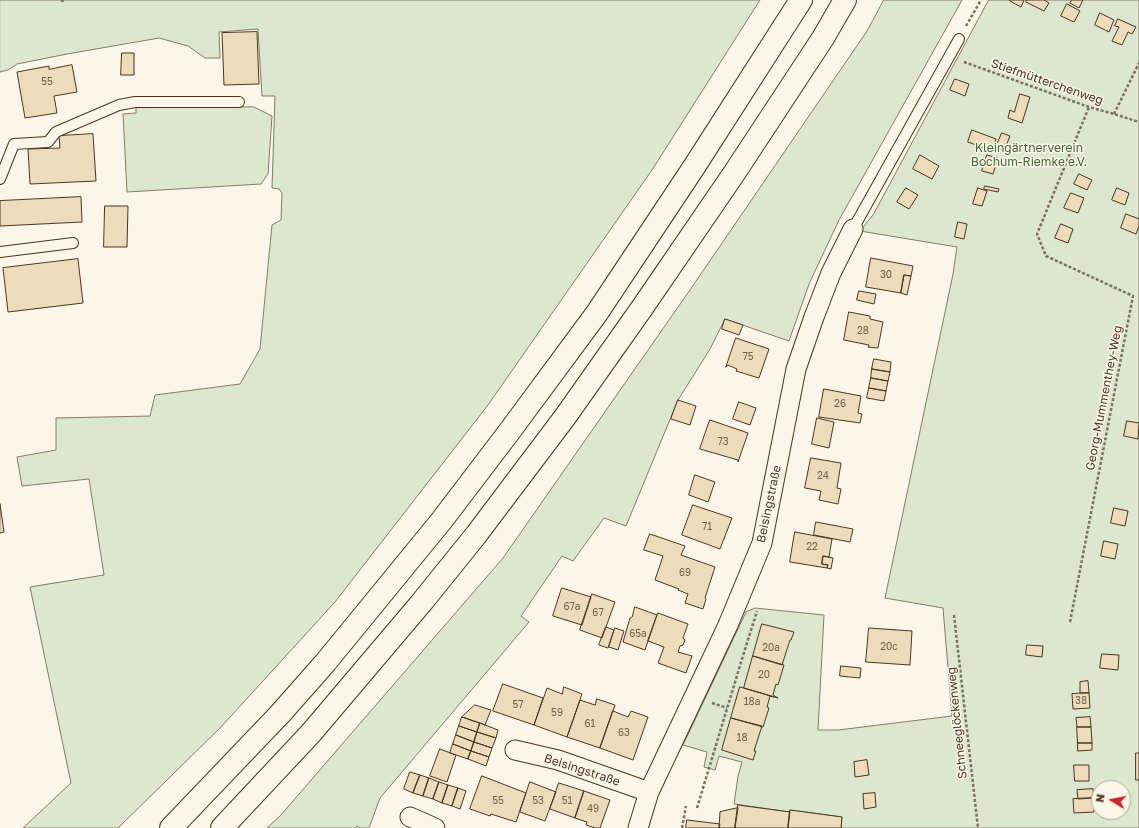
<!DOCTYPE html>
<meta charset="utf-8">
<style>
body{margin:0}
#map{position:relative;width:1139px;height:828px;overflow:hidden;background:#fbf6e9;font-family:"Golos Text",sans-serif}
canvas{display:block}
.north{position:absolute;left:1091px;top:780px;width:40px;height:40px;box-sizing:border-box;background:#fbf6e9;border:1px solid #b4a999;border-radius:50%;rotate:280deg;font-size:11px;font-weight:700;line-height:16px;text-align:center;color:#4a3520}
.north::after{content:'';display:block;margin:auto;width:14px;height:18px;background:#c62828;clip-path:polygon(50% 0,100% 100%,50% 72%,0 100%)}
</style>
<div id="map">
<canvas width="1139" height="828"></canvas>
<div class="north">N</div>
</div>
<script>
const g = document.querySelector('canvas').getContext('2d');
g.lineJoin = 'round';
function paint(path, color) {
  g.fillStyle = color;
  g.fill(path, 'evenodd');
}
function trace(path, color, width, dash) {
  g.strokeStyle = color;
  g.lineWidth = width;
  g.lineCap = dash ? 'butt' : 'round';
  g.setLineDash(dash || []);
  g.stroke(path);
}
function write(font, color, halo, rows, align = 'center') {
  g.font = font + ' "Golos Text",sans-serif';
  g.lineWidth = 3;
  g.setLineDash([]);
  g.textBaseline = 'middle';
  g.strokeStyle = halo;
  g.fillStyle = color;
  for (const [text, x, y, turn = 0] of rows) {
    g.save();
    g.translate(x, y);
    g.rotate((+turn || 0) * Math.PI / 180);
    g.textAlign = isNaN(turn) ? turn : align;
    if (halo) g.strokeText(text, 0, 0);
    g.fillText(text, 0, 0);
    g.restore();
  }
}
const green = new Path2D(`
 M0,0h760l-108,170 -164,235 -153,197 -114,125 -103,101h-95l48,-45 -41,-196 74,-12 -15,-96 -67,7 -5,-29 39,-7v-32l94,-2 5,-21 85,-11 20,-35 12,-124 9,-5 1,-27 -3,-4 -7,-1 3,-92h-13l-4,-67 -39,3 1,26h-15l-17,-12 -29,-8 -92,16 -50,10 -9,6 -8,2z
 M884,0h78l-123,220 -30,64 -20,57 -64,-22 -15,30 -32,51 -52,126 -22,-8 -31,43 -11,-5 -41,60 8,6 -149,176 -11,30h-9l-3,-2 -1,2h-89l13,-12 223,-258 189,-271 175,-256z
 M989,0h150v828h-298l1,-11 -51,-7 -1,2 -56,-8 4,-28 4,-14 -23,-6 -4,14 -11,-3 3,-15 -24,-7 63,-133 9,-4 69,7 -6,115h20l114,-14 -9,-108 -58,-10 68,-324 4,-27 -97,-16 13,-16zM1099,788h24v24h-24z
 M254,107l18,9 -4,58 -7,10 -134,8 -4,-78 13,-1v-5z`);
paint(green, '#dce7d0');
trace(green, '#887966', 1);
const building = new Path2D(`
 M1010,0h14l-3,7 -11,-6z
 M1027,0h17l5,3 -5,8 -18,-9z
 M1072,0h11l-4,8 -9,-5z
 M1067,4l13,7 -6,11 -13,-6z
 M1100,13l14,7 -5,12 -14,-7z
 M1118,19l18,8 -4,7 -4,-2 -6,13 -10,-4 7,-14 -4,-1z
 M257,32l2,52 -35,1 -2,-52z
 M122,53h12v22h-13z
 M72,65l5,27 -23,4 3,17 -32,5 -8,-46 32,-6v3z
 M955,79l14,5 -4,12 -15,-6z
 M1020,94l10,3 -8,26 -14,-5 2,-8 4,2z
 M972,130l24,9 -4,12 -24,-9z
 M1002,133l8,3 -6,15 -8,-4z
 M93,134l3,47 -66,3 -2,-35 32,-1 -1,-12z
 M920,155l19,11 -7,13 -19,-10z
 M987,155l11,3 -5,16 -11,-3z
 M1079,174l13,6 -5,10 -13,-6z
 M985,186l14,3 -1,3 -14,-3z
 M906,188l12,7 -9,14 -12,-7z
 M978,188l9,3 -5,15 -9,-2z
 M1117,188l12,5 -4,12 -13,-5z
 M1071,193l13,5 -6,15 -14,-5z
 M81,197l1,25 -82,4v-25z
 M105,206h23l-1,41h-23z
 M1126,214l13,5v7l-3,8 -15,-6z
 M958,222l9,2 -3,15 -9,-2z
 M1061,224l12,5 -5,14 -13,-5z
 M871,258l42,8 -2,10 -7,-1 -3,18 -35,-6z
 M78,259l5,44 -75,9 -5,-44z
 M904,275l7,1 -4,19 -6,-2z
 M859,291l17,3 -2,10 -17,-4z
 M849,312l21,4v3l13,3 -5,26 -10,-1 1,-2 -25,-5z
 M725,319l18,6 -4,10 -17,-6z
 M736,338l33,11 -10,29 -23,-7 1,-2 -9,-4 -2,2z
 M874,359l17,3 -1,10 -18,-3z
 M872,369l18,3 -2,9 -17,-3z
 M871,378l17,3 -2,10 -17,-3z
 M869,388l17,3 -2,10 -17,-3z
 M824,389l37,7 -3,17 4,1 -2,9 -41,-6z
 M678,400l18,6 -6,19 -19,-6z
 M739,402l17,6 -6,17 -17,-6z
 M817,418l17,4 -5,26 -17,-4z
 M710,420l38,13 -10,29v-2l-38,-11z
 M1127,421l12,2 -1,16 -14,-3z
 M811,458l30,5 -4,25 4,1 -3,15 -19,-4 2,-9 -16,-3z
 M695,475l20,7 -7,20 -19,-7z
 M0,504l4,28 -4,1z
 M693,505l39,13 -12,31 -38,-14z
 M1114,508l14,3 -3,15 -14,-3z
 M816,522l37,7 -3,13 -36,-7z
 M795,532l37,7 -3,18 -6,-1 -1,8 6,1 -1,3 -37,-6z
 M650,534l35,12 -4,9 34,12 -10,31 1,1 -3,10 -18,-6 3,-9 -10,-4 1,-1 -24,-9 8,-24 -19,-6z
 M1104,541l14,3 -3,15 -14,-3z
 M823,556l10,2 -2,11 -4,-1 1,-3 -6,-1z
 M562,588l29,9 -9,28 -29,-9z
 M592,594l23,8 -13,36 -22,-8z
 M635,607l22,8 -12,35 -22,-8 7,-24 2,-1z
 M658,613l30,11 -5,14 2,2 -2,5 -3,1 -2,6 14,4 -6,17 -28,-10 6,-16 -16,-6z
 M762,624l32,8 -3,8h-1l-8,25 -29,-9z
 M606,627l8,3 -6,18 -9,-3z
 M615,628l9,3 -6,19 -9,-3z
 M869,628l43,3 -2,34 -44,-3z
 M1027,645l16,1 -1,11 -16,-2z
 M1102,654l17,1 -1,15 -18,-2z
 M753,656l31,9 -6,20 -2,-1 -3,11 5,3 -34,-10z
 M841,666l20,2 -1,10 -20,-2z
 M1088,681l1,12h-9v-11z
 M503,684l40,14 -9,27 -41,-14z
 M564,687l18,7 -15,43 -33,-12 13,-37 15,6z
 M740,687l34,10 -4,-1 -3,11 2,1 -6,19 -32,-9z
 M1089,693l1,15 -17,1 -1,-15z
 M597,699l18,6 -15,43 -33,-11 13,-37 15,5z
 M475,705l16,5 -6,15 -23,-8z
 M613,711l15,6 3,-6 17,6 -15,43 -33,-12z
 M462,717l18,6 -3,9 -18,-6z
 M1090,717l1,10h-14l-1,-9z
 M731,718l31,8 -8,25h2l-3,9 -31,-10z
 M480,723l18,7 -2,8 -19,-6z
 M459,726l18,6 -3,10 -18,-7z
 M1077,727h14l1,16h-14z
 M477,732l19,6 -4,10 -18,-6z
 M456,735l18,7 -3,9 -18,-7z
 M474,742l18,6 -3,9 -18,-6z
 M1078,743h14v7l-14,1z
 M453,744l18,7 -3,8 -18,-6z
 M440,749l16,6 -9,27 -17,-6z
 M471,751l18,6 -3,9 -18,-7z
 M1136,753h3v27h-3z
 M867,760l2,15 -14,2 -1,-15z
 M1074,765h15v16h-14z
 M410,772l10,3 -7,18 -9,-4z
 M420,775l9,3 -6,18 -10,-3z
 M482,776l44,17 -10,29 -25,-8 -1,2 -20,-7z
 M429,778l10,4 -6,17 -10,-3z
 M439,782l9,3 -6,18 -9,-4z
 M530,782l26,10 -11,29 -25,-9z
 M559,783l25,8 -9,27 -25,-9z
 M448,785l10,3 -6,18 -10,-3z
 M458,788l8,3 -6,18 -8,-3z
 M1093,789l1,9 -16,1 -1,-9z
 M584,791l26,9 -10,28h-5l-9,-3 1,-3 -12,-4z
 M875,793l1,14 -12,2 -1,-15z
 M1094,798v14l-20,1 -1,-14z
 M738,805l52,7 -2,16h-53z
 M738,808l-3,20h-16l1,-16z
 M790,810l52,7 -1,11h-53z
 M687,820l33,4 -1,4h-33z`);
paint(building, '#ecdcbc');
trace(building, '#4a3520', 1);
const service = new Path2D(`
 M0,179l14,-35 34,-2 8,-10 63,-27 16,-3h104
 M853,229l106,-190
 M0,252l73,-9`);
const minor = new Path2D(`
 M515,750l43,10 91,32
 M410,817l25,11
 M638,828l11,-36 79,-167 34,-82 34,-174 18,-52 17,-44 22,-44`);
const motorway = new Path2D(`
 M171,828l109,-114 45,-51 117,-143 67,-88 88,-119 97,-146 107,-167
 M222,828l89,-95 111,-131 54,-67 89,-118 77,-109 93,-136 88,-134 22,-38`);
trace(service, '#4a3520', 12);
trace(minor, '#4a3520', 21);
trace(motorway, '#4a3520', 24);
trace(new Path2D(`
 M61,1l4,-1
 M966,26l15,-26
 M964,62l125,45 25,7 25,8
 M1114,114l25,-51
 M954,615l24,213
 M1070,622l63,-326 -87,-40 -9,-22 52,-127
 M712,703l15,5
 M697,808l45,-149 15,-48
 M682,828l4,-22`), '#7f6f5c', 2.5, [3, 2]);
trace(service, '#fbf6e9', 10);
trace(minor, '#fbf6e9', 19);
trace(motorway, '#fbf6e9', 22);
write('10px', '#725f47', null, [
 ["55",47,82],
 ["30",886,275],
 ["28",863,331],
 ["75",748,357],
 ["26",840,404],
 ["73",723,442],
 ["24",823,476],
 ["71",707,527],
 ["22",812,547],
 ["69",685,573],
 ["67a",572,607],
 ["67",598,613],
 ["65a",638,634],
 ["20c",889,647],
 ["20a",771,648],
 ["20",764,675],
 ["38",1081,701],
 ["18a",752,702],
 ["57",518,705],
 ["59",557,713],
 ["61",590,724],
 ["63",624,733],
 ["18",742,738],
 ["55",498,801],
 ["53",538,801],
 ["51",567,801],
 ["49",593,809]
]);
write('12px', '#4a3520', '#fbf6e9', [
 ["Stiefmütterchenweg",1047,82,19],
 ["Georg-Mummenthey-Weg",1104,398,-79],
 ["Beisingstraße",769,504,-78],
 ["Schneeglöckenweg",957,723,-96],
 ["Beisingstraße",582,770,18]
]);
write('12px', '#436837', '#fbf6e9', [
 ["Kleingärtnerverein",1029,148],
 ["Bochum-Riemke e.V.",1029,162]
]);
</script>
